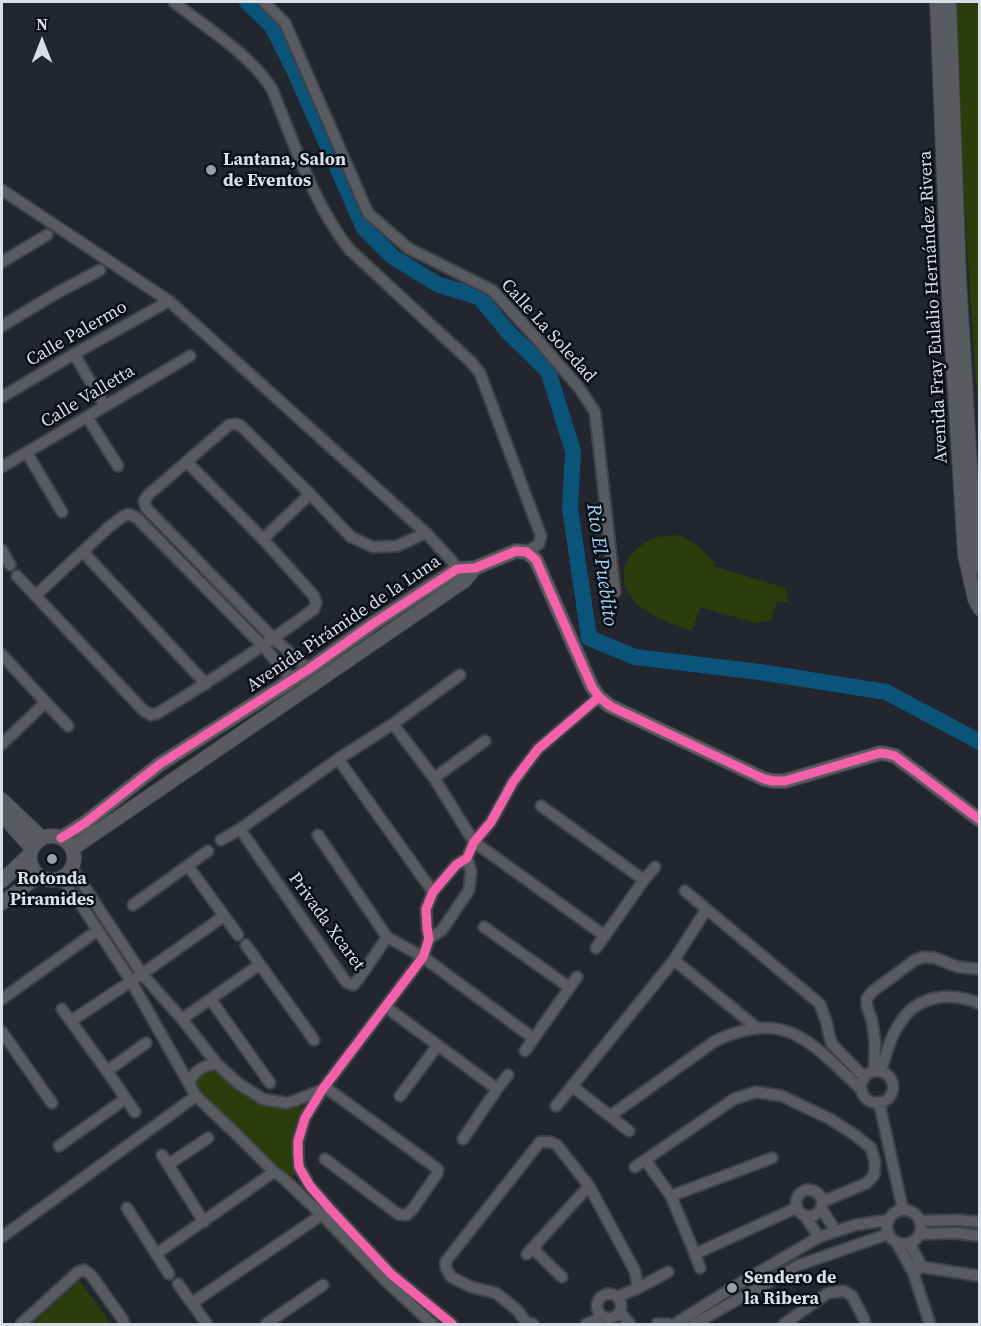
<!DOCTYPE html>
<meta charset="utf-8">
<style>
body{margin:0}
#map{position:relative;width:981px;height:1326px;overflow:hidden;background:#23262e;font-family:"Source Serif 4",serif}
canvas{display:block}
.frame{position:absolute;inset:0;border:3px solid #dadee8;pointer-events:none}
.north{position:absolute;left:12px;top:12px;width:60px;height:60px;-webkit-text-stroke:4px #0b0e14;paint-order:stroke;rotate:0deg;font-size:16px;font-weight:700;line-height:24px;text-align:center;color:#dadee8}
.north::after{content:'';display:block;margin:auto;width:21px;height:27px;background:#dadee8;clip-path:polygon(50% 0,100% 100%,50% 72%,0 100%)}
</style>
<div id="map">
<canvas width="981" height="1326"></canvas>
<div class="frame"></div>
<div class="north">N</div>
</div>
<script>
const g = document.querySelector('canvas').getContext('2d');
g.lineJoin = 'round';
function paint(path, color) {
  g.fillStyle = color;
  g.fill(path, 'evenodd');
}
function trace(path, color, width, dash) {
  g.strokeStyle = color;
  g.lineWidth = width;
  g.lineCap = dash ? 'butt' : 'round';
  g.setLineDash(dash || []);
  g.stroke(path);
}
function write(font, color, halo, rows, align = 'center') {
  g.font = font + ' "Source Serif 4",serif';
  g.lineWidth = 5;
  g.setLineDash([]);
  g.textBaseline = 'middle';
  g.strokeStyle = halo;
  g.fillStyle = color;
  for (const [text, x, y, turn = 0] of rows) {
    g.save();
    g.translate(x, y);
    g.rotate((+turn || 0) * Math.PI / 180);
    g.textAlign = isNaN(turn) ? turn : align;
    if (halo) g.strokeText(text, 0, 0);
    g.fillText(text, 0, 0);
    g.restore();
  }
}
paint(new Path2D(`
 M952,2h27v419l-5,-64z
 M676,535c18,4 25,15 38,27l-1,4 72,22 4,15 -12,-2 -6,19 -15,3 -56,-16 -8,25 -32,-13 -23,-14 -13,-20v-15l5,-14 15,-13 11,-6z
 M209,1065l54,34 31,2 6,4 3,5 2,8 -7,54 -6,6h-9l-87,-82 -4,-20z
 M80,1281l31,43h-79z`), '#2d3c0b');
trace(new Path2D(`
 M247,2l25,24 22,44 70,158 29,29 44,27 42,13 30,36 39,38 25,80 -3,57 19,130 46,19 125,15 126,20 94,50`), '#0a5379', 16);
const minor = new Path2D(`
 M174,2c33,27 74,50 98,87 22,54 41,114 77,160l122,113 9,11 61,163 -2,8 -12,8
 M264,2l21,21 83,190 40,35 84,42 45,49 43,50 15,23 20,180
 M2,190l167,111 257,232 26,28 9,15
 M2,262l45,-27
 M2,326l53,-32 45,-24
 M74,354l31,52
 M2,397l72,-43 95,-53
 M87,417l31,49
 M27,453l35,59
 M2,467l188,-111
 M263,539l47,-45
 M2,550l8,15
 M83,552l123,132
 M17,576l126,134 8,5 7,-2c54,-33 106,-67 156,-104l2,-6 -2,-7 -51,-57 -76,-77
 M36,595l73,-68 13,-10 7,-3 8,4 126,128 29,34
 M2,655l66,71
 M309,669l-35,-30 -127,-130 -3,-8 4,-6 81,-70 7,-1 5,2 69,68 41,43 22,10 24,-1 29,-13
 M393,724l41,54 40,64 131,94
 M2,744l44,-42
 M338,759l95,133
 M434,778l51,-37
 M541,806l103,74
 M240,829l106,153 7,3 5,-5 29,-43
 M318,835l69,102 36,20 110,81
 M221,840l19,-11 98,-70 55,-35 67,-49
 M188,866l50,69
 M72,868l70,106 40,45 35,45 22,20 24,15 23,4 8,-2 28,-11
 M61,878l17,22 53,81 65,115 39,37 39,39 9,6 39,37 63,65 47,44
 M685,891l135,113 7,20 2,11 3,9 32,33
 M133,905l75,-54
 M484,927l85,60
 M429,939l13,-9 27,-40 2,-19 -4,-13
 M246,945l68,95
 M596,948l48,-68 11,-13
 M674,960l83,68
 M2,999l96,-69
 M211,1000l59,83
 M386,1007l111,82
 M62,1009l45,62 28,41
 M182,1019l77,-54
 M71,1021l71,-47 82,-58
 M2,1032l50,71
 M525,1051l52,-74
 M107,1071l39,-28
 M874,1071l1,-29 -3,-21 -5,-15v-8l6,-7 42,-31 9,-3 11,1 23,9 22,2
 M881,1071c5,-16 9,-34 19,-48 17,-28 51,-32 80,-19
 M861 1087a16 16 0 1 1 32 0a16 16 0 1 1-32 0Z
 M189,1084c5,-14 14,-19 28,-20
 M572,1086l57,45
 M400,1096l38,-51
 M879,1102l24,108
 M556,1106l118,-146 32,-50
 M610,1116l105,-75c72,-34 97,3 147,49
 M463,1139l34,-50 11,-14
 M59,1146l66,-47
 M162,1155l42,67
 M325,1159l73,55 8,1 6,-5 25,-36 1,-4 -3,-3 -110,-80
 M646,1161l25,35 24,58 5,14
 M169,1164l39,-26
 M635,1167l99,-68 22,-7 26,4 48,23 25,16 16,13 4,14 -1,13 -7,8 -45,19
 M796 1203a13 13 0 1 1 26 0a13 13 0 1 1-26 0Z
 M671,1196l101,-38
 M127,1208l42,66
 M821,1208l14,22
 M887 1227a17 17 0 1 1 34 0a17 17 0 1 1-34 0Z
 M805,1216l14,21
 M921,1221l36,-1 23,2
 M920,1234l36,-1 24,3
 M2,1237l194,-141
 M897,1243l16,29 17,52
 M910,1244l12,23
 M532,1248l30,29
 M156,1254l118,-82
 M527,1254l62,-68
 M695,1254l101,-46
 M913,1272l9,-5 58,9
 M178,1284l29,40
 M597 1306a12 12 0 1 1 24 0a12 12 0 1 1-24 0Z
 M617,1297l21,-9 30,-16
 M192,1303l134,-91
 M620,1312l10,12
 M21,1324l57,-52 6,-2 7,5 32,45 1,4
 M266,1324l57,-39
 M452,1324l-61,-50 -61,-65 -20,-23 -11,-19 -1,-13v-13l7,-23 17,-28 101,-133 6,-18 -2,-11 -1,-19 7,-17 23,-27 11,-7 7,-16 17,-20 22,-40 25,-33 61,-52
 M533,1324l-6,-1 -10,-13 -21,-17 -25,-6 -20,-10 -5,-9v-7l94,-119h10l7,3 32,41 46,85 3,17
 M586,1324l17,-7
 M657,1324h11
 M675,1324l57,-36 87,-51 36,-12 33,-5
 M694,1324l105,-59 89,-31
 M784,1324l44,-31 16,-2 8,5 12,23 1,5`);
const tertiary = new Path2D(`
 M937,2l11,276 17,277 10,44 5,10
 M949,2l10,275 16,276 5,14
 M2,800l40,38
 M2,815l30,33
 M30 858a22 22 0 1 1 44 0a22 22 0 1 1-44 0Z
 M61,838l24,-15 75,-59 149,-95 65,-46 83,-54 18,-1 41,-17 11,1 9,8 56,127 7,10 11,9 154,73 9,2h12l95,-28 8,1 7,2 85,64
 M72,849l392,-268 11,-13
 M2,881l28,-27
 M2,903l36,-27`);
trace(minor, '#3e4148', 14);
trace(tertiary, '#3e4148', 16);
trace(minor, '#595b61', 10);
trace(tertiary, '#595b61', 14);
trace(new Path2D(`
 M61,838l24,-15 75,-59 149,-95 65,-46 83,-54 18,-1 41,-17 11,1 9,8 56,127 7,10 11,9 154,73 9,2h12l95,-28 8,1 7,2 85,64
 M452,1324l-61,-50 -61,-65 -20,-23 -11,-19 -1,-13v-13l7,-23 17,-28 101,-133 6,-18 -2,-11 -1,-19 7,-17 23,-27 11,-7 7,-16 17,-20 22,-40 25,-33 61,-52`), '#f560ab', 9);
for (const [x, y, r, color] of [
 [211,170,6,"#9a9ea7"],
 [52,859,6,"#9a9ea7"],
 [732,1288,6,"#9a9ea7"]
]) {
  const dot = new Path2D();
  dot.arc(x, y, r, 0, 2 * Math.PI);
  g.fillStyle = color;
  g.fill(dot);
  trace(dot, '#0b0e14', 2);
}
write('bold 18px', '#dadee8', '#0b0e14', [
 ["Lantana, Salon",223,160],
 ["de Eventos",223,181],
 ["Rotonda",52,879,"center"],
 ["Piramides",52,900,"center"],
 ["Sendero de",744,1278],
 ["la Ribera",744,1299]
], 'left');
write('18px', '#dadee8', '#0b0e14', [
 ["Avenida Fray Eulalio Hernández Rivera",934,307,-93],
 ["Calle La Soledad",548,331,48],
 ["Calle Palermo",77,334,-30],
 ["Calle Valletta",88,397,-31],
 ["Avenida Pirámide de la Luna",344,624,-34],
 ["Privada Xcaret",326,922,54]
]);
write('italic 20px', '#9ed3f8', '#0b0e14', [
 ["Rio El Pueblito",601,565,82]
]);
</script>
